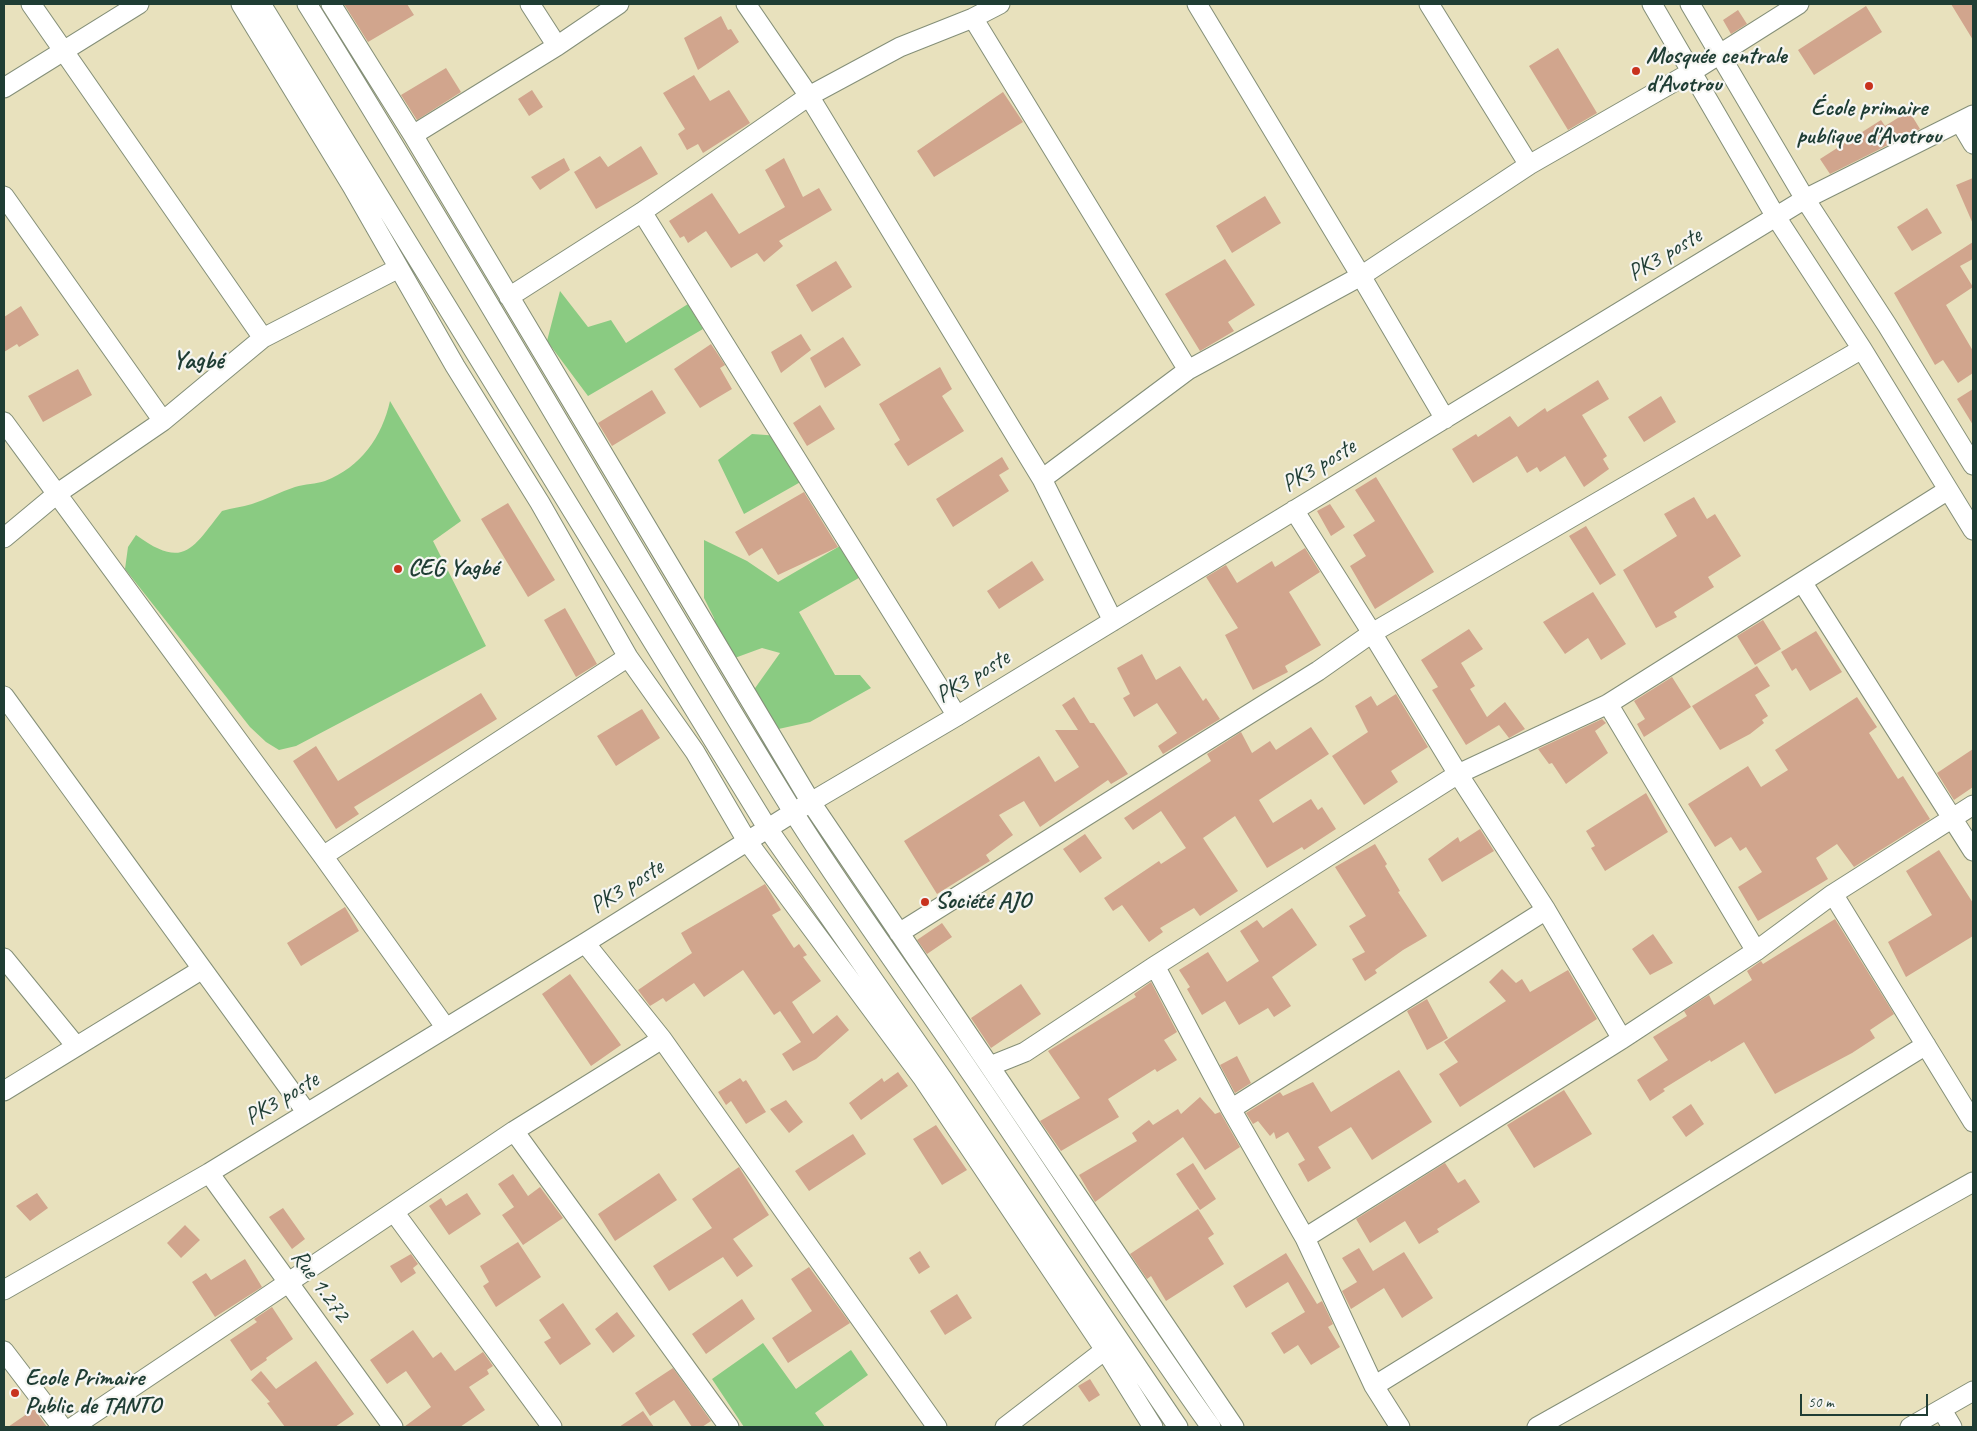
<!DOCTYPE html>
<meta charset="utf-8">
<style>
body{margin:0}
#map{position:relative;width:1977px;height:1431px;overflow:hidden;background:#e8e1bd;font-family:Caveat,sans-serif}
canvas{display:block}
.frame{position:absolute;inset:0;border:5px solid #1f3d34;pointer-events:none}
.scale{position:absolute;left:1800px;top:1394px;width:128px;height:22px;box-sizing:border-box;border:2px solid #1f3d34;border-top:0;padding-left:6px;font-size:15px;line-height:18px;white-space:nowrap;color:#1f3d34;-webkit-text-stroke:4px #f6f6f2;paint-order:stroke}
</style>
<div id="map">
<canvas width="1977" height="1431"></canvas>
<div class="frame"></div>
<div class="scale">50 m</div>
</div>
<script>
const g = document.querySelector('canvas').getContext('2d');
g.lineJoin = 'round';
function paint(path, color) {
  g.fillStyle = color;
  g.fill(path, 'evenodd');
}
function trace(path, color, width, dash) {
  g.strokeStyle = color;
  g.lineWidth = width;
  g.lineCap = dash ? 'butt' : 'round';
  g.setLineDash(dash || []);
  g.stroke(path);
}
function write(font, color, halo, rows, align = 'center') {
  g.font = font + ' Caveat,sans-serif';
  g.lineWidth = 4.5;
  g.setLineDash([]);
  g.textBaseline = 'middle';
  g.strokeStyle = halo;
  g.fillStyle = color;
  for (const [text, x, y, turn = 0] of rows) {
    g.save();
    g.translate(x, y);
    g.rotate((+turn || 0) * Math.PI / 180);
    g.textAlign = isNaN(turn) ? turn : align;
    if (halo) g.strokeText(text, 0, 0);
    g.fillText(text, 0, 0);
    g.restore();
  }
}
paint(new Path2D(`
 M560,291l28,36 23,-7 15,23 62,-39 15,25 -115,67 -41,-55z
 M390,401l71,120 -28,20 53,105 -190,100 -17,4 -13,-8 -16,-15 -125,-158 3,-22 8,-12c48,35 56,14 86,-24 10,-3 20,-4 30,-7 15,-5 28,-12 43,-17 10,-3 21,-3 30,-6 36,-14 57,-44 65,-80z
 M752,434l28,2 24,44 -60,34 -26,-54z
 M704,540l43,21 31,21 67,-39 19,32 -65,37 36,63h25l11,13 -61,34 -36,8 -21,-39 27,-38 -18,-5 -30,11 -13,-22 -5,-19 -10,-20z
 M763,1343l33,46 55,-39 17,25 -53,38 10,14h-81l-32,-48z`), '#8acb82');
paint(new Path2D(`
 M344,4h63l7,11 -46,27z
 M1951,4h22v36z
 M1866,6l16,26 -68,43 -16,-25z
 M1738,10l9,14 -16,10 -8,-14z
 M721,16l7,14 3,-1 8,13 -41,28 -14,-32z
 M1558,48l39,65 -29,17 -39,-64z
 M446,68l15,24 -44,28 -16,-25z
 M694,75l16,26 19,-11 21,33 -47,30 -5,-9 -11,6 -9,-16 7,-5 -22,-36z
 M532,90l11,17 -14,9 -11,-17z
 M1003,92l20,30 -89,55 -17,-26z
 M1909,111l11,18 -90,45 -10,-15 61,-39 4,6z
 M641,146l17,28 -62,35 -22,-37 26,-16 8,11z
 M564,158l6,12 -30,20 -9,-13z
 M784,158l19,39 16,-9 13,22 -53,31 4,5 -19,16 -7,-9 -26,15 -25,-37 -18,12 -4,-7 -4,2 -11,-17 43,-28 27,41 46,-27 -20,-37z
 M1973,178v46l-17,-39z
 M1265,196l16,27 -49,30 -16,-27z
 M1927,208l15,25 -30,18 -15,-24z
 M1973,242v17l-13,7 13,21 -27,18 27,46v22l-15,10 -15,-23 -8,5 -41,-72z
 M1225,259l30,46 -27,17 6,9 -34,20 -35,-57z
 M836,261l16,26 -40,25 -16,-27z
 M21,306l18,29 -20,12 -2,-3 -13,8v-35z
 M801,334l10,16 -30,23 -10,-21z
 M843,337l18,28 -36,23 -15,-30z
 M711,344l14,21 -5,3 12,21 -32,19 -26,-39z
 M940,367l12,22 -10,7 22,35 -56,35 -14,-22 6,-4 -21,-36z
 M78,369l14,26 -49,27 -15,-26z
 M1598,380l11,19 -27,16 25,41 -4,3 6,10 -25,18 -19,-31 -25,16 -3,-5 -10,6 -10,-17 -44,27 -21,-34 24,-15 2,3 32,-21 8,11 27,-19 2,4z
 M1973,389v36l-16,-26z
 M652,390l14,23 -54,33 -14,-23z
 M1661,396l15,26 -32,20 -16,-25z
 M820,405l15,24 -28,17 -14,-23z
 M1002,457l7,12 -10,6 10,16 -56,36 -17,-28z
 M1376,477l58,95 -59,37 -25,-43 16,-10 -13,-21 22,-14 -20,-31z
 M804,492l34,55 -60,28 -16,-27 -13,8 -14,-24z
 M1694,497l13,22 8,-5 26,42 -33,21 6,10 -40,25 3,5 -21,11 -33,-58 54,-34 -13,-22z
 M508,503l47,77 -27,17 -47,-78z
 M1330,504l15,23 -14,9 -14,-25z
 M1586,526l30,49 -16,10 -31,-49z
 M1305,548l15,24 -31,20 32,53 -36,21 3,6 -35,18 -28,-55 13,-7 -32,-51 20,-12 11,18 35,-22 3,6z
 M1032,561l12,19 -45,29 -12,-18z
 M1593,592l33,52 -25,16 -13,-22 -23,16 -22,-32z
 M565,608l32,56 -21,13 -32,-57z
 M1763,620l18,29 -26,16 -18,-29z
 M1469,629l14,20 -22,14 14,23 -5,3 17,28 18,-15 20,27 -16,9 -10,-13 -33,20 -34,-55 6,-3 -17,-27z
 M1816,631l26,41 -32,19 -14,-23 -4,3 -11,-19z
 M1142,654l14,26 24,-14 23,35 3,-3 14,21 -57,35 -5,-8 19,-13 -20,-30 -23,14 -11,-19 7,-4 -13,-26z
 M1757,666l13,20 -15,9 13,21 -6,4 2,3 -14,11 -30,16 -28,-44z
 M1672,677l19,30 -47,30 -7,-13 8,-5 -11,-18z
 M481,693l16,26 -143,88 5,7 -23,15 -43,-68 23,-15 22,35z
 M1396,694l32,53 -37,24 7,11 -34,23 -32,-49 36,-24 -13,-26 16,-10 6,10z
 M1074,697l16,26h4l34,51 -17,10 -3,-4 -68,47 -16,-26 -25,14 14,20 -27,20 4,6 -53,33 -33,-53 135,-85 16,26 24,-15 -24,-37h23l-16,-25z
 M1857,697l20,30 -8,6 29,46 5,-3 27,43 -76,48 -17,-23 -21,14 12,21 -70,42 -20,-34 24,-15 -16,-25 -6,4 -9,-14 -16,10 -27,-43 60,-38 13,21 27,-17 -13,-20z
 M642,709l18,29 -44,28 -19,-30z
 M1602,719l4,4 -11,8 13,22 -42,31 -14,-21 -3,1 -11,-15z
 M1311,727l18,27 -70,46 14,23 38,-24 7,11 4,-3 14,22 -32,21 -2,-3 -35,21 -32,-52 -32,22 35,53 -38,25 -6,-8 -34,20 3,4 -14,10 -27,-37 -9,6 -9,-13 55,-37 2,3 25,-16 -25,-37 -28,19 -9,-12 87,-57 -4,-7 34,-22 11,21 18,-12 6,9z
 M1973,749v38l-19,13 -17,-27z
 M1646,793l22,39 -63,39 -14,-23 4,-2 -9,-15z
 M1480,829l14,22 -52,31 -14,-23 30,-22 2,5z
 M1085,834l17,24 -22,15 -17,-24z
 M1375,844l12,20 -2,2 15,25 -2,1 29,44 -24,14 -28,20 2,3 -12,8 -13,-22 13,-7 -16,-26 17,-10 -31,-49z
 M1939,850l34,53v33l-67,41 -18,-35 44,-27 -26,-44z
 M765,884l16,26 -9,5 22,33 5,-4 8,11 -4,2 18,24 -29,21 21,32 24,-19 12,15 -33,29 -23,12 -11,-17 19,-12 -21,-31 -6,4 -31,-45 -39,27 -10,-14 -28,19 -3,-4 -13,8 -12,-16 54,-37 -11,-20z
 M345,907l14,24 -58,35 -14,-23z
 M1292,908l25,37 -45,32 19,29 -17,11 -6,-9 -29,17 -14,-24 -23,14 -15,-26 3,-2 -11,-17 29,-18 19,30 32,-21 -19,-30 17,-11 6,8z
 M1835,919l59,95 -24,16 5,8 -23,15 -77,41 -31,-52 -33,20 -1,-2 -47,29 2,2 -15,10 -13,-21 31,-20 -15,-23 34,-21 -3,-5 25,-16 5,10 38,-25 -5,-9 14,-10 2,3z
 M942,923l10,14 -25,17 -10,-14z
 M1653,934l20,29 -23,12 -18,-26z
 M1502,969l14,14 6,-4 8,13 38,-22 29,49 -137,88 -21,-33 19,-12 -14,-20 62,-41 -17,-19z
 M570,974l51,71 -30,21 -49,-72z
 M1151,982l26,50 -13,8 13,20 -20,12 -2,-3 -47,30 11,18 -58,34 -21,-30 40,-23 -32,-47 88,-54 -2,-3z
 M1021,984l20,30 -50,34 -20,-30z
 M1427,999l21,39 -21,12 -20,-39z
 M1237,1056l14,27 -16,10 -15,-28z
 M1399,1070l33,52 -60,38 -21,-33 -33,20 13,21 -23,14 -10,-18 7,-4 -17,-28 -12,7 -2,-7 -4,4 -12,-15 -5,3 -7,-11 34,-21 3,4 30,-14 18,30z
 M898,1072l10,14 -47,34 -12,-17 33,-25 2,4z
 M740,1078l3,4 3,-2 20,32 -20,12 -15,-23 -5,4 -8,-13z
 M1564,1090l28,44 -58,34 -27,-43z
 M1200,1097l15,17 5,-2 20,35 -35,23 -22,-33 -88,65 -16,-27 58,-34 -5,-8 17,-13 4,5 25,-16 3,5z
 M786,1100l17,22 -14,11 -19,-24z
 M1691,1104l13,20 -18,13 -14,-20z
 M936,1125l31,45 -25,15 -29,-46z
 M853,1134l13,20 -57,37 -14,-20z
 M1193,1163l23,36 -16,11 -24,-36z
 M1445,1163l13,20 7,-4 15,23 -43,27 2,3 -20,12 -14,-23 -35,22 -14,-24z
 M739,1167l30,48 -36,24 20,27 -16,11 -14,-20 -54,34 -16,-25 59,-38 -20,-29z
 M659,1173l18,27 -62,41 -17,-27z
 M513,1174l15,22 12,-9 23,31 -40,27 -21,-30 12,-8 -16,-23z
 M37,1193l11,15 -18,13 -14,-15z
 M467,1193l14,21 -32,21 -20,-29 12,-8 5,8z
 M283,1208l22,31 -13,10 -23,-32z
 M1198,1209l16,25 -6,4 16,26 -58,37 -15,-25 -4,3 -17,-25z
 M185,1225l15,15 -19,18 -14,-15z
 M518,1242l23,35 -45,30 -13,-21 6,-4 -9,-16z
 M1359,1248l14,23 31,-19 29,46 -31,20 -18,-30 -33,21 -9,-18 15,-9 -15,-24z
 M920,1251l10,16 -11,7 -10,-16z
 M1286,1253l31,51 5,-3 11,23 -5,3 12,20 -29,18 -13,-20 -14,9 -13,-21 34,-21 -17,-30 -42,26 -13,-22z
 M411,1254l7,10 -5,4 3,5 -15,10 -11,-17z
 M245,1259l17,28 -47,30 -23,-35 14,-9 5,7z
 M809,1267l41,56 -62,40 -16,-25 40,-27 -21,-32z
 M957,1294l15,24 -27,17 -15,-24z
 M742,1299l13,20 -49,35 -14,-20z
 M563,1303l28,41 -31,21 -16,-23 7,-4 -12,-18z
 M272,1307l21,32 -27,19 1,2 -16,11 -21,-31 27,-18 -3,-3z
 M617,1312l18,24 -22,17 -18,-24z
 M413,1330l20,28 8,-6 14,19 28,-19 10,14 -6,4 2,4 -20,13 16,23 -25,17h-56l27,-20 -25,-36 -19,13 -17,-24z
 M316,1361l38,53 -19,13h-50l-18,-24 3,-1 -19,-22 10,-9 15,18z
 M673,1368l38,53 -9,6h-10l-18,-27 -24,16 -15,-23z
 M1090,1379l10,16 -11,7 -11,-16z
 M34,1409l13,18h-39z
 M643,1411l11,16h-35z`), '#d1a58d');
const minor = new Path2D(`
 M31,4l232,334
 M241,4l111,182 103,180 85,137 88,154 67,95 52,89 175,236 183,273 48,77
 M261,4l507,825 176,252 234,346
 M307,4c166,266 320,539 485,806 57,91 121,177 181,266 80,117 156,236 238,351
 M331,4l82,131 399,669 422,623
 M530,4l27,42
 M746,4l63,92 233,383 71,142
 M1197,4l164,272 84,143
 M1429,4l100,161
 M1652,4l124,213 86,132 111,181
 M1690,4l115,195 82,126 86,140
 M973,18l215,352
 M4,88l135,-84
 M1960,122l13,22
 M413,135l144,-89 62,-42
 M4,196l159,225
 M642,212l315,504
 M509,297l133,-85 167,-116 91,-49 73,-29 27,-14
 M4,422l319,434 123,172
 M1042,479l146,-109 173,-94 168,-111 164,-94 106,-67
 M1294,510l78,123 86,141 88,136 76,129
 M4,538l54,-45 105,-72 100,-83 136,-70
 M1802,582l171,269
 M4,696l303,417
 M1608,704l148,247
 M323,856l305,-199
 M1833,894l140,228
 M899,933l419,-262 54,-38 490,-284
 M585,943l77,96 275,388
 M4,958l72,88
 M1155,966l76,143 74,129 69,148 26,41
 M990,1066l35,-14 130,-86 303,-192 150,-70 340,-214
 M4,1091l197,-121
 M1231,1109l315,-199
 M514,1131l215,296
 M209,1173l184,254
 M394,1212l158,215
 M1305,1238l317,-199 134,-88 77,-57 140,-89
 M4,1290l205,-117 376,-230 209,-131 163,-96 848,-517 168,-84
 M4,1351l58,76
 M1374,1386l552,-341
 M1942,1410l10,17
 M73,1427l441,-296 148,-92
 M1005,1427l100,-77
 M1537,1427l436,-245
 M1910,1427l63,-36`);
trace(minor, '#848f78', 21);
trace(minor, '#fff', 19);
for (const [x, y, r, color] of [
 [1636,71,5,"#c8321e"],
 [1869,86,5,"#c8321e"],
 [398,569,5,"#c8321e"],
 [925,902,5,"#c8321e"],
 [15,1393,5,"#c8321e"]
]) {
  const dot = new Path2D();
  dot.arc(x, y, r, 0, 2 * Math.PI);
  g.fillStyle = color;
  g.fill(dot);
  trace(dot, '#f6f6f2', 2);
}
write('bold 24px', '#1f3d34', '#f6f6f2', [
 ["Mosquée centrale",1646,57],
 ["d'Avotrou",1646,85],
 ["École primaire",1869,109,"center"],
 ["publique d'Avotrou",1869,137,"center"],
 ["CEG Yagbé",408,569],
 ["Société AJO",935,902],
 ["Ecole Primaire",25,1379],
 ["Public de TANTO",25,1407]
], 'left');
write('24px', '#1f3d34', '#f6f6f2', [
 ["PK3 poste",1665,255,-31],
 ["PK3 poste",1319,466,-31],
 ["PK3 poste",973,677,-31],
 ["PK3 poste",627,887,-32],
 ["PK3 poste",282,1099,-31],
 ["Rue 1.272",320,1286,54]
]);
write('bold 25px', '#1f3d34', '#f6f6f2', [
 ["Yagbé",198,361]
]);
</script>
